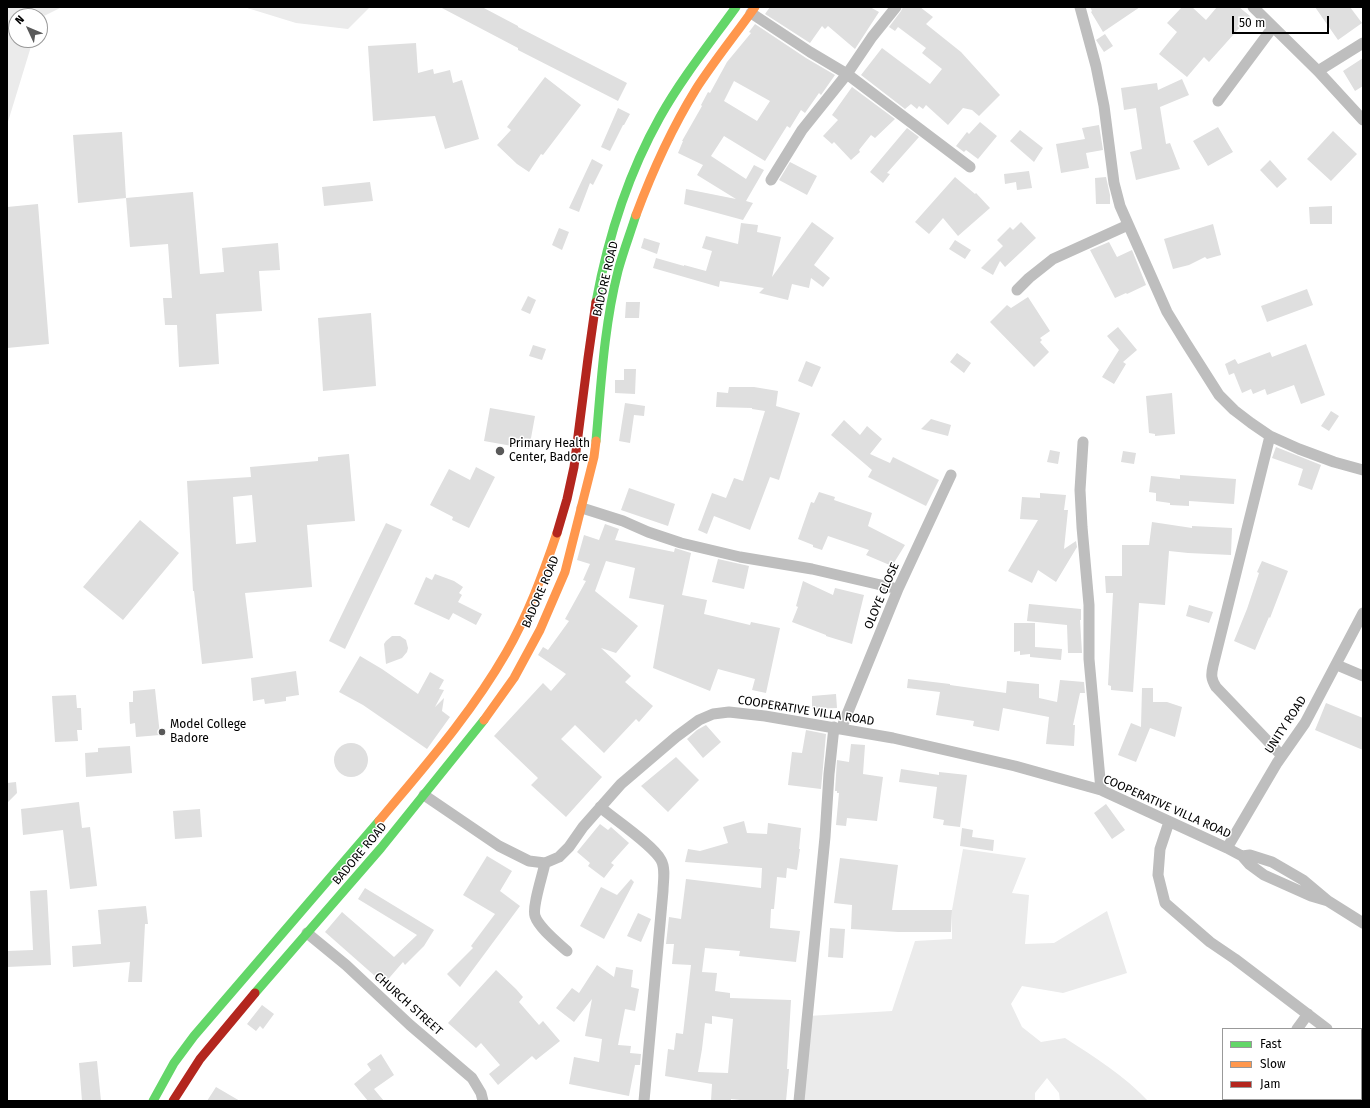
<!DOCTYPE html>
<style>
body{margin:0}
#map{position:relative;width:1370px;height:1108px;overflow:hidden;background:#fff;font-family:"Fira Sans",sans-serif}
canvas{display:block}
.frame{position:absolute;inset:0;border:8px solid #000;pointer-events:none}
.legend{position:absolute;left:1222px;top:1028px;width:140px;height:72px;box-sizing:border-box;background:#fff;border:1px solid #999;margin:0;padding:5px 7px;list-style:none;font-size:12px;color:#000}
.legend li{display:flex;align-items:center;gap:8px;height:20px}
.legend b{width:20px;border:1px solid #999}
.north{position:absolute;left:8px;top:8px;width:40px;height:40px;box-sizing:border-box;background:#fff;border:1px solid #999;border-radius:50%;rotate:314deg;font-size:11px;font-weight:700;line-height:16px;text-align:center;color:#000}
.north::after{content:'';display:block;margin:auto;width:14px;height:18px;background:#595959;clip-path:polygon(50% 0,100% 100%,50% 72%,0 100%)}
.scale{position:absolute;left:1232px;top:16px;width:97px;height:18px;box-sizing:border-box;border:2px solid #000;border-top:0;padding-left:5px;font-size:12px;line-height:14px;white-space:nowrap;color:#000;-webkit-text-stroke:3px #fff;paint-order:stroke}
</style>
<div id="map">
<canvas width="1370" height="1108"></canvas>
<div class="frame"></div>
<ul class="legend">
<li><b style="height:5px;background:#63d668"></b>Fast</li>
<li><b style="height:5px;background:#ff974d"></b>Slow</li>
<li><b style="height:5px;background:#b3261e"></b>Jam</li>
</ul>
<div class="north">N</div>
<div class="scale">50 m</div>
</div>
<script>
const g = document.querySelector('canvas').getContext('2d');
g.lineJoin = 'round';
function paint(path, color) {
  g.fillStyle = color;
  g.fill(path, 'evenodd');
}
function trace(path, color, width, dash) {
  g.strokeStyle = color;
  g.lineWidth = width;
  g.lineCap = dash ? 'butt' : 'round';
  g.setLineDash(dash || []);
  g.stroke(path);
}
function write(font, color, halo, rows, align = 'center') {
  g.font = font + ' "Fira Sans",sans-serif';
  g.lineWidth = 3;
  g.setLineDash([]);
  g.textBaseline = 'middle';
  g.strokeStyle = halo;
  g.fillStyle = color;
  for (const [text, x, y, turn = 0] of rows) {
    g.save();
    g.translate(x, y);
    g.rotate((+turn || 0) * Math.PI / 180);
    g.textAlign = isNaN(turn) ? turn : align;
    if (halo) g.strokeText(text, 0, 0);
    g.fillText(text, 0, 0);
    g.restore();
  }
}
paint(new Path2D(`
 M7,7h55l-22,11v-2h-24v24h17l-26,85z
 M244,7h126l-22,22 -52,-6z
 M963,849l63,9 -14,35 17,2 -4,49 29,-1 53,-32 20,62 -64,20 -41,-7 -11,18 11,23 19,15 24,-4c28,18 61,39 83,63h-88l-1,-8 -12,-15 -12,15v8h-235l8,-85 84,-5 23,-70 37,-2v-29z`), '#ebebeb');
paint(new Path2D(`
 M440,7h42l36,19v1l109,56 -9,18 -100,-51v-2z
 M770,7h100l9,5 -24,37 -27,-23 -3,3 -3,-3 -12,17 -45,-29z
 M903,7h17l13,10 -7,7 35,28 39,43 -21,21 -7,-6 -9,-2 -15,17 -22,-20 -3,4 -4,-3 -2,3 -6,-5 -6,5 -44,-34 21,-27 48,36 12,-15 -20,-16 4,-5 -28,-21 -3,4 -6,-4 12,-16z
 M1090,7h50l-37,25 -12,-20 1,-1z
 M1182,7h10l14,13 11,-13h22l11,9 -41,46 -5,-5 -17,20 -28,-23 18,-22 -10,-9z
 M1315,7h35l12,16 -24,17z
 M755,24l51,34 29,17 -14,20 -2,-2 -14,20 -4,-3 -11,18 -3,-2 -22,35 -41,-25 -13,20 35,23 8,-14 10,5 -18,31 7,2 -10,17 -59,-16 2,-15 50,10 -39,-24 6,-10 -25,-12 5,-12h-1l20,-35 -1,-1 7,-13 2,1 17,-31 24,-29 -2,-1zM734,81l36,20 -13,20 -33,-20z
 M1105,34l8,12 -9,6 -8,-12z
 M416,43l2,30 15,-4 1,5 16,-4 3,13 9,-3 17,59 -34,10 -10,-33 -62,5 -5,-75z
 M1363,58v28l-8,5 -12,-20z
 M545,77l36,28 -38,50 -2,-1 -12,18 -12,-8 -20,-19 14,-15 -4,-3z
 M1182,79l7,16 -29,12 6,37 4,-1 10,26 -44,11 -6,-28 12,-3 -6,-41 -12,2 -3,-22 36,-5 1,7z
 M852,87l43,32 -20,19 -4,-3 -12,15 1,2 -9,8 -17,-18 -2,2 -9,-8 15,-16 -6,-5z
 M618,108l12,6 -6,11h-1l-13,26 -9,-4z
 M980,122l17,14 -19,23 -12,-9 -2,2 -8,-6 11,-14 2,2z
 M1099,125l4,25 -17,3 3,15 -28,5 -5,-29 29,-5 -3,-11z
 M1218,127l15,25 -25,14 -15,-25z
 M907,128l12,9 -32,36 3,1 -7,9 -13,-11z
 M1020,130l23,18 -9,14 -24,-21z
 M1333,131l24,23 -26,27 -24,-22z
 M122,132l4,66 -48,5 -5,-68z
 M592,159l11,6 -10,20 -3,-2 -11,29 -10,-4z
 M1270,160l17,19 -10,9 -17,-18z
 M790,162l27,14 -10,19 -28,-15z
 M1029,171l3,17 -15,2 -1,-8 -11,2 -1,-10z
 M955,177l20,17 1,-1 14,15 -32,28 -15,-18 -14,16 -14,-12z
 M1106,177l4,18v9h-14l-1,-26z
 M370,182l3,19 -49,5 -2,-19z
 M193,192l7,82 24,-2 -2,-24 56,-5 2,27 -21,1 3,40 -46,3 3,50 -40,3 -2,-42h-12l-2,-27h9l-4,-54 -38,3 -4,-49z
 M38,204l11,140 -42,4v-141z
 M1332,206v18h-22l-1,-17z
 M812,222l22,16 -20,27 16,13 -7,9 -12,-9 -2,10 -17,-4 -4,16 -29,-7 5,-5 -44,-7 -1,6 -66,-19 3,-10 28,8v-1l22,6 6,-20 -10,-3 4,-12 32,8 3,-21 17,2 -1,7 24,5 -9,40z
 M1021,222l15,16 -31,29 -5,-6 -7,14 -12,-7 22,-22 -6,-6 13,-13 3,3z
 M1213,224l8,31 -14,4 -2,-2 -16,8 -16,4 -9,-30z
 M559,228l10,4 -7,18 -10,-5z
 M644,238l16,5 -3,11 -16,-6z
 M955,240l16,10 -6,9 -16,-10z
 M1109,242l8,15 15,-7 14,35 -19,9 -1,-1 -11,5 -25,-48z
 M1307,289l6,16 -46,17 -6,-16z
 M528,296l8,4 -6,14 -9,-4z
 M1028,297l22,34 -10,7 2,2 -2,2 9,10 -15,15 -44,-45 17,-17 4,3z
 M626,302h14l-1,16h-14z
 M371,313l5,73 -53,5 -5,-73z
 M1118,327l19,23 -14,12 3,2 -12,20 -12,-7 17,-27 -12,-14z
 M1306,344l19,51 -24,9 -7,-19 -27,10 -2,-6 -12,5 -2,-5 -9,4 -8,-20 -5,2 -4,-11 10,-5 3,5 32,-12 2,5z
 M533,345l13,4 -4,11 -13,-4z
 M957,353l14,10 -7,10 -14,-11z
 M806,361l15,6 -9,20 -14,-6z
 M624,369h12l-1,25 -20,-1v-13h9z
 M729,387h25l24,4 -2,15 24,7 -21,67 -9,-3 -20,53 -36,-14 -7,18 -9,-4 14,-37 14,5 8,-20 9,3 22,-70 -13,-2v-1l-36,-1 1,-15 11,1z
 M1172,393l3,41 -20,2v-2l-6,-1 -3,-37z
 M625,403l20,3 -1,10 -10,-1 -4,28 -11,-2z
 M490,408l45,8 -6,33 -45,-8z
 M1331,411l8,5 -10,15 -8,-5z
 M931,419l20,6 -3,11 -27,-7z
 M844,420l16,15 7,-9 15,13 -12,15 20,9 3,-6 46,23 -13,26 -58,-29 4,-7 -41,-35z
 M1276,447l45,18 -9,25 -14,-5 5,-16 -31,-11z
 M1050,450l10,2 -2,12 -11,-2z
 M1123,451l13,2 -2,11 -13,-2z
 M349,454l6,67 -48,4 5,62 -67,6 8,65 -51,6 -8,-73h-1l-6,-110 64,-4 -1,-10 68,-6v-4zM252,495l4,47 -20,2 -3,-47z
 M476,467l19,10 -26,51 -17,-8 1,-3 -23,-12 19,-36 21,11z
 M1180,475l56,4 -2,25 -45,-3v5l-19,-1v-2l-14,-2v-8l-7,-1 2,-16 29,3z
 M629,488l46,16 -7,22 -47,-16z
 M819,492l16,5 -1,3 38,13 -4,13 37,19 -13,21 -26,-11 3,-5 -41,-14 -6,14 -9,-3v-2l-15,-6 13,-37 3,1z
 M1040,493l26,2 -2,15h4l-4,39 12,-8 1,6 -21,35 -18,-12 -6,13 -24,-12 30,-51 -18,-1 2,-22 18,1z
 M140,520l39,33 -56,67 -40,-33z
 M1152,522l40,6v-2l40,2 -1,27 -43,-2 -19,-2 -4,54 -26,-2 -6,89 -22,-2v-4l-3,-1 5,-92h-7l-1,-17h17v-31h27z
 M386,523l16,7 -57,119 -16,-8z
 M605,524l14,5 -4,11 59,12 1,-4 16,5 -9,42 25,5 -3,14 46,11 1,-3 29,6 -14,65 -14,-3 3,-11 -37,-10 -8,22 -57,-23 11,-63 -35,-7 6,-30 -29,-7 -11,30 43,35 -22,27 -15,-5 30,28 -6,6 28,24 -14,16 -3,-3 -32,34 -29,-28 -14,14 41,38 -36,40 -35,-32 7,-7 -44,-42 49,-53 8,8 15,-17 -28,-19 5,-8 5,3 21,-29 -4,-2 21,-38 -3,-1 7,-16 -13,-4 7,-25 15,5z
 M718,559l31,7 -5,23 -32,-7z
 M1262,561l26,10 -18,47 -1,-1 -14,33 -21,-9 13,-32 12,-36 -2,-1z
 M435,574l19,7 9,6 -4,6 3,2 -4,7 24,12 -6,11 -23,-12 -4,7 -35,-16 12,-27 6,3z
 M803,581l30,14 2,-7 29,7 -12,49 -26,-8v-1l-34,-13 6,-15 -2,-1z
 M1029,604l52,5v11h-1l2,33h-14l-1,-28 -40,-4z
 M1189,605l24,7 -4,11 -23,-7z
 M1014,623h21v24l27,2 -1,11 -31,-3v-3l-10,1v-4l-6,1z
 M392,636h8l6,4 2,8 -1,4 -5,6 -16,6 -2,-20 2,-3z
 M360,656l22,13 36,25 12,-22 14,8 -5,9 5,1 -9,17 9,-9 -2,13 8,6 -23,32 -64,-44 -24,-13z
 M296,671l3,24 -13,2v4l-21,3 -1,-5 -11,2 -2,-23z
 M908,679l42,5v1l56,8 1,-12 32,3v14l18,4 3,-22 24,2 1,11h-5l-7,32h2l-1,21 -28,-2 3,-27 -46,-9 -4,23 -26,-5 1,-5 -38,-6 4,-23 -33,-4z
 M1142,688h11v14h14l15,5 -7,30 -25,-9 -14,34 -18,-7 13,-32 10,4z
 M155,689l5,46 -24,2 -1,-14 -5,1 -1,-22h4v-11z
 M836,694l1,14 -25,1v-13z
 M76,695l1,13h4l1,22h-5l1,11 -23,1 -3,-46z
 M1326,703l37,15v32l-48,-20z
 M706,725l15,17 -18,16 -16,-19 10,-9z
 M806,730l20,4 -5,55 -33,-4 4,-33 10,1z
 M334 760a17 17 0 1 1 34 0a17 17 0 1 1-34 0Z
 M851,744l14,1 -2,29 20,3 -6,44 -30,-3 -1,8 -10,-1 3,-32h-2v-2h-2l2,-31 12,2z
 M130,746l2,27 -46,4 -1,-24 13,-1v-4z
 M676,757l23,23 -31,32 -27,-26z
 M901,769l38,6v-3l28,3 -7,52 -17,-2 1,-5 -11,-2 4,-31 -38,-5z
 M16,782l1,11 -10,10v-20z
 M79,802l3,26 8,-1 7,59 -27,3 -7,-59 -40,5 -2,-26z
 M1106,804l19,26 -13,9 -18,-26z
 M200,809l2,28 -27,2 -2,-28z
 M744,821l3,12 20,1 1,-11 33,5 -2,21h1l-3,21 -10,-2 -1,10 -9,-1 -3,32h-3l-1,19 30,3 -4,31 -57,-6 1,-5 -35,-3 -3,24 15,1 -2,18 15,2v5l61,2 -4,69h2l-3,32h-37l-18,-2v2h-20l1,-17 -47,-8 3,-27 6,1 2,-17 7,1 8,-69 -19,-1 2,-20h-8l3,-27 12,2 5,-40 75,9 1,-20 -77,-6 3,-13 12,2 28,-8 -5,-16zM712,1016l21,3 -5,54 -30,-1 4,-23 3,-26 7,1z
 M600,824l8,6 3,-3 18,16 -18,20 3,2 -10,13 -16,-12 2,-3 -13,-11z
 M962,828l11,2 -1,7 22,3 -1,11 -33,-5z
 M487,856l25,15 -12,20 20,15 -60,81 -13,-13 26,-26 -2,-2 24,-32 -32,-19z
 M840,858l58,7 -6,45h60l-1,22h-53l-47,-3 1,-24 -18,-2z
 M631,879l3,3 -30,57 -24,-13 21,-39 16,8z
 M365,888l69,42 -10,16 -19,19 -2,-3 -19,22 -59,-52 17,-20 52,45 23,-22 -59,-36z
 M47,890l4,75 -44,2v-16l26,-1 -3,-59z
 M146,906l2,18h-3l-3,58h-14l2,-20 -57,5 -1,-21 29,-2 -3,-34z
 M638,913l13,6 -10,23 -14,-6z
 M830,928l15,1 -2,29 -15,-1z
 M597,965l17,12 2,-10 17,3 -2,17 8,2 -4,22 -10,-2 -7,36 13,1 -1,7 11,1 -1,11h-5l-6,31 -60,-12 5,-27 25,5 3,-23 -17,-3 7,-37 -18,23 -18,-14 16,-20 7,5z
 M496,970l20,19 7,8 -4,5 20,23 4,-4 17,20 -24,19 -4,-4 -34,29 -9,-11 11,-9 -19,-22 -5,5 -28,-25z
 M262,1005l12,9 -11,15 -3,-3 -4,5 -9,-7z
 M381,1054l13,21 -20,14 10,12h-16l-14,-17 17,-14 -4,-6z
 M97,1061l4,40h-19l-3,-38z
 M216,1087l24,14h-33z`), '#dfdfdf');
trace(new Path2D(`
 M1080,7l16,59 8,40 10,77 6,23 47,106 19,31 33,52 15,15 17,13 19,13 29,13 35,13 29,8
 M1253,7l65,64 45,49
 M751,13l59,39 37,22 123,93
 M1318,71l45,-28
 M1218,101l55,-74
 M771,180l31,-50 45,-56 25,-37 24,-30
 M1017,290l12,-12 24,-19 75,-34
 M1270,436l-57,230c-2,9 -2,13 3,21l66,69
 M1083,442l-3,48 2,37 7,78v54l12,131
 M582,508l41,13 25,11 33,11 59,14 72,12 86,20
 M1337,665l26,11
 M841,729l57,-140 53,-114
 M424,795l75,51 30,15 16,2 14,-6 10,-10 14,-20 38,-43 55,-47 23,-17 14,-6 16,-2 36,4 128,22 122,28 86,24 126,58 15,8 7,8 15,11 47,21 17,5
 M600,807c14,12 53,38 61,53 5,9 2,22 2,31l-19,210
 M1169,822l-9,27 -2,26 7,28 45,39 25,17 92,70
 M1227,848l50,-85 28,-40 58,-110
 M1242,856l8,-1 22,7 31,18 25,21 35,22
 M545,863c-2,11 -13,43 -10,53 4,12 22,26 32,35
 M307,933l39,32 64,60 62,53 9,15 2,8
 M1297,1029l11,-15
 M1361,1055l2,1
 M799,1101l26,-264 4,-63 5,-47
 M1242,1101l2,-2`), '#bebebe', 11);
trace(new Path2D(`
 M596,302c12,-65 32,-128 64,-185 22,-39 50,-74 76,-110
 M596,441c5,-56 8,-115 22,-170 5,-19 12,-37 18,-56
 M255,993l126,-145 103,-128
 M153,1101l21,-38 20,-27 185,-215`), '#63d668', 9);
trace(new Path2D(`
 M636,215c16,-43 36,-87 60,-126 18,-28 40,-55 59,-82
 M484,720l30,-42 26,-48 25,-58 29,-115 2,-16
 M379,821c45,-54 92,-107 127,-168 22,-38 37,-79 51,-120`), '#ff974d', 9);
trace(new Path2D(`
 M557,533l10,-34 7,-32 14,-109 8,-56
 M173,1101l27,-42 55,-66`), '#b3261e', 9);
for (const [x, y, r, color] of [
 [500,451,5,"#595959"],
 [162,732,4,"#595959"]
]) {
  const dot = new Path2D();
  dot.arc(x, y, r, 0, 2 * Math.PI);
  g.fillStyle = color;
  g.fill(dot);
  trace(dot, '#fff', 1.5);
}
write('12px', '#000', '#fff', [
 ["BADORE ROAD",606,279,-77],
 ["BADORE ROAD",541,592,-67],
 ["OLOYE CLOSE",882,596,-67],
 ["COOPERATIVE VILLA ROAD",806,711,9],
 ["UNITY ROAD",1286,725,-57],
 ["COOPERATIVE VILLA ROAD",1167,807,24],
 ["BADORE ROAD",360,854,-50],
 ["CHURCH STREET",408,1004,42]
]);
write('12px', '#000', '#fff', [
 ["Primary Health",509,444],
 ["Center, Badore",509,458],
 ["Model College",170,725],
 ["Badore",170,739]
], 'left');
</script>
